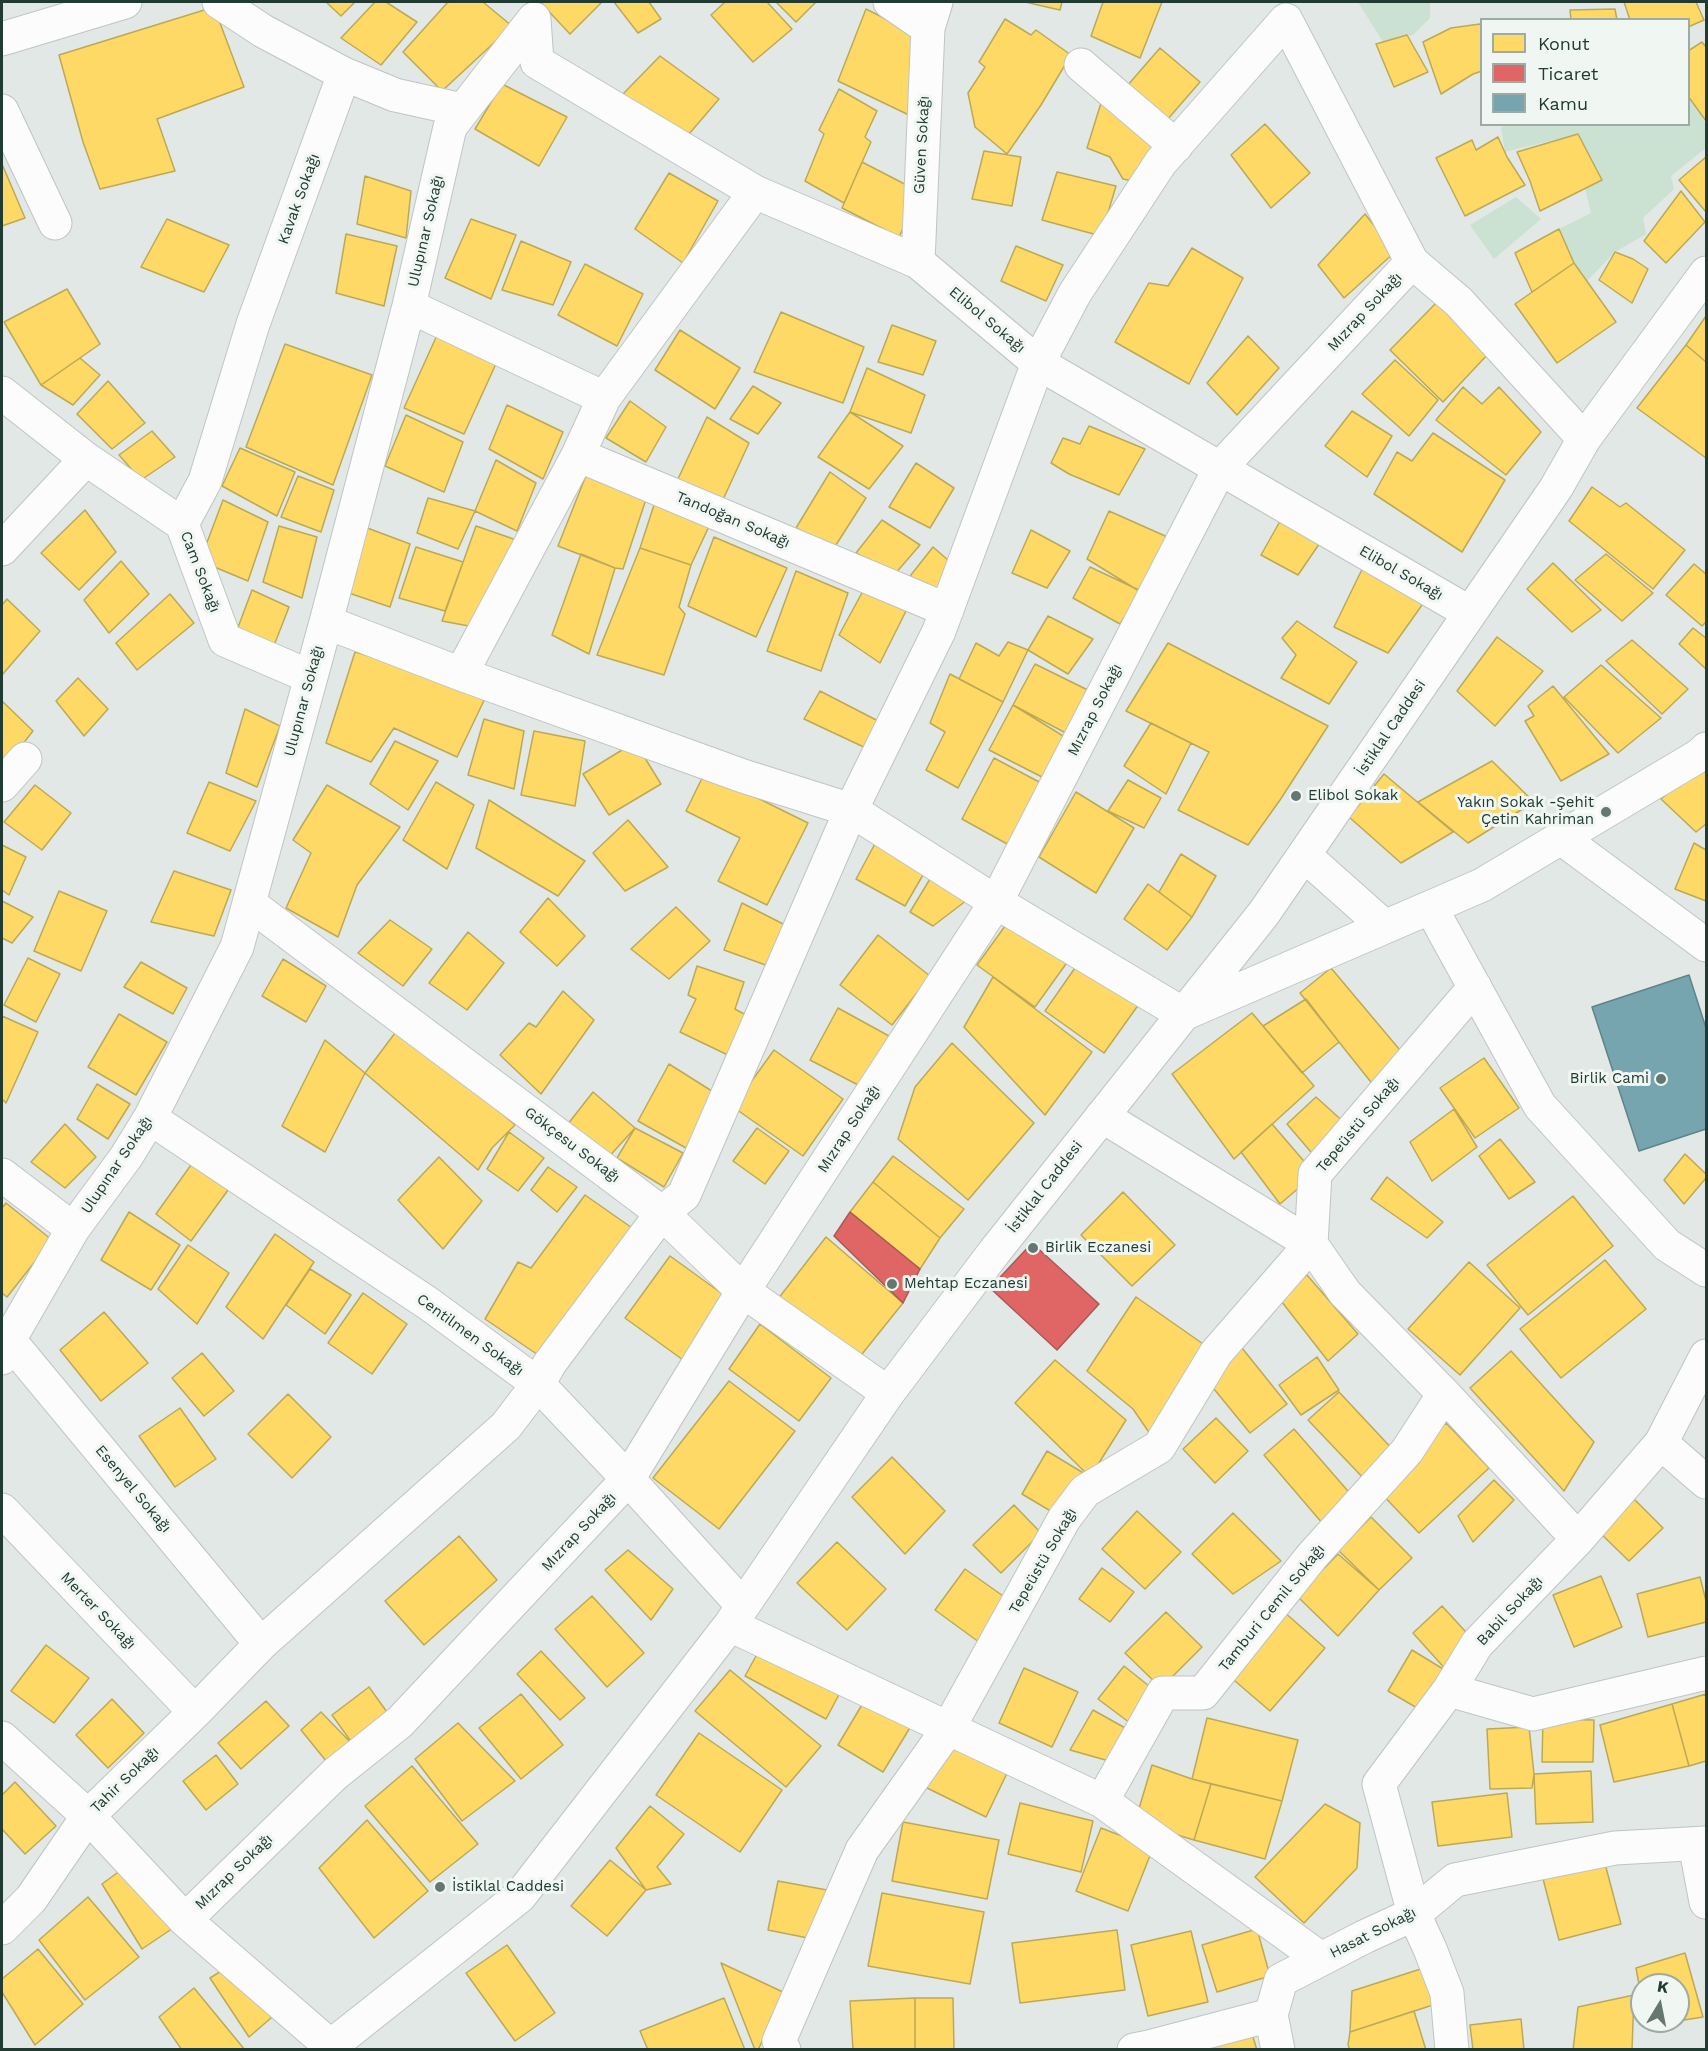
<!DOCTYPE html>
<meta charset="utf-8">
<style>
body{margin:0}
#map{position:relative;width:1708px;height:2051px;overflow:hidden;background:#e2e8e5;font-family:"Work Sans",sans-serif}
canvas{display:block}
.frame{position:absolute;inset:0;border:3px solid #213a32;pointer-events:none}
.legend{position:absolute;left:1480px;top:18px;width:210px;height:108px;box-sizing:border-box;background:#f0f7f3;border:2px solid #9daba6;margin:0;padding:8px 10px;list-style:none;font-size:18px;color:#213a32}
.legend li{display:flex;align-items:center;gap:12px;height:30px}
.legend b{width:30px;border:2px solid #9daba6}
.north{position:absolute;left:1630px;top:1973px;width:60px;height:60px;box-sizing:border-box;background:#f0f7f3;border:2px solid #9daba6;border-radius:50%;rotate:10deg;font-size:16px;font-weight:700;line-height:24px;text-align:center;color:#213a32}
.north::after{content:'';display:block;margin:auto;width:21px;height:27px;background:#657771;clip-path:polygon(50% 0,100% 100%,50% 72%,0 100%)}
</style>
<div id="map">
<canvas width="1708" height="2051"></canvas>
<div class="frame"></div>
<ul class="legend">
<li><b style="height:16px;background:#ffd966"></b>Konut</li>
<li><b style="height:16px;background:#e06666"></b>Ticaret</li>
<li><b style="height:16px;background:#76a5af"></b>Kamu</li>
</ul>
<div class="north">K</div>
</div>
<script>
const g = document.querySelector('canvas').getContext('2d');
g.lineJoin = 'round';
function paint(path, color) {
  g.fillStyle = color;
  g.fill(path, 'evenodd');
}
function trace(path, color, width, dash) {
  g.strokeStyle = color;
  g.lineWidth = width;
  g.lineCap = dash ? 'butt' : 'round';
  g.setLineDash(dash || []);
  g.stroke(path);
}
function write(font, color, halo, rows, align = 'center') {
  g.font = font + ' "Work Sans",sans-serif';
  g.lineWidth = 6;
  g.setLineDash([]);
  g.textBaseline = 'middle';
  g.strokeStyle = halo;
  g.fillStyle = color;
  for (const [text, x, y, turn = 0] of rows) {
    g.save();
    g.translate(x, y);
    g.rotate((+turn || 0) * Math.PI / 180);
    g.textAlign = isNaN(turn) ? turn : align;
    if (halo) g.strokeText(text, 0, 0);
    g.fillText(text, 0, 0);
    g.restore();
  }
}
paint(new Path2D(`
 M1358,2h72v16l-17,17 -30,7z
 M1689,96h3l14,30v22l-35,28 3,13 -31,29 3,16 -31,18 -28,29 -17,-24 -11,-28 32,-16 -6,-25 17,-9 -24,-45 -73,18 -4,-25 16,-3h171z
 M1516,197l25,22 -47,40 -24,-34z`), '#cbe1d1');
const homes = new Path2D(`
 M326,2h29l-14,14z
 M375,2h11l31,20 -36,43 -40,-27z
 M448,2h35l29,24 -70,65 -39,-39z
 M540,2h62l-32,32z
 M614,2h35l12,17 -23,14z
 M725,2h42l25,27 -39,33 -42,-47z
 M776,2h40l-20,20z
 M1025,2h37l-2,8z
 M1103,2h59l-22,56 -49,-22z
 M1624,2h72l8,18 -16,7v-7h-58z
 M214,7l30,80 -87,32 18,52 -75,18 -17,-47 -24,-87z
 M866,9l48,24 -3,83 -73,-35z
 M1615,9l2,11h-46l-1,-10z
 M1005,19l26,16 5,-5 35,25 -30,50 -34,49 -32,-27 -7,-34 17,-26 -6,-5z
 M1480,24l2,4v43l-9,3 -32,20 -18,-52 28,-14z
 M1407,35l21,37 -34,15 -18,-43z
 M1702,42l4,5v74l-18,-25v-45z
 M1160,48l40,34 -33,38 -40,-34z
 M660,56l59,43 -36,42 -60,-47z
 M502,84l65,33 -28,49 -64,-37z
 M839,89l38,22 -12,26 6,5 -27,61 -39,-22 19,-47 -5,-4z
 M1101,103l68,42 -26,38 -20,-4 -13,-22 -23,-9z
 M1265,124l45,49 -39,35 -40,-53z
 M1578,134l24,46 -62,31 -10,-30 -13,-29z
 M1498,137l9,20 18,28 -60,31 -29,-58 36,-18 4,10z
 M984,151l37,6 -9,49 -40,-7z
 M1706,157v55l-27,-32z
 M862,162l58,30 -21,45 -57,-29z
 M2,164l23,54 -23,8z
 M1057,172l59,14 -15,50 -59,-16z
 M669,173l49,28 -35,62 -48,-34z
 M365,176l46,15 -5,47 -49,-14z
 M1681,191l24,31 -39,41 -22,-22z
 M1365,214l30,38 -51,46 -26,-33z
 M167,219l62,26 -25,47 -63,-25z
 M471,219l45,16 -25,64 -46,-21z
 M1559,229l15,34 -42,29 -17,-39z
 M346,234l51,12 -13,60 -48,-13z
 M521,241l50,21 -18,43 -51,-15z
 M1016,246l47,19 -17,36 -45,-20z
 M1192,248l51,30 -54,106 -74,-42 34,-59 19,3z
 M1615,252l18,7 15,10 -16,34 -33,-23z
 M1574,263l42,59 -59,41 -42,-59z
 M585,264l58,30 -26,52 -59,-31z
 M67,289l33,55 -59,41 -37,-63z
 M1438,301l51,52 -46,49 -53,-52z
 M781,312l83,35 -21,56 -89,-31z
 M1706,316v46l-20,-17z
 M443,322l57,33 -36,79 -60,-26z
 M892,325l44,16 -13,34 -45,-13z
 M680,330l60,38 -25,41 -60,-39z
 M1248,336l31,32 -42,47 -30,-32z
 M285,344l87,31 -39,110 -87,-38z
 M1686,345l20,17v96l-69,-50z
 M80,358l20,17 -27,30 -32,-20z
 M1395,360l43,40 -29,36 -47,-42z
 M867,368l58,27 -14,38 -61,-21z
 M108,381l37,42 -33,26 -35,-35z
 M753,386l28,17 -23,31 -28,-15z
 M1463,387l19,17 17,-17 42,45 -35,43 -70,-55z
 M630,401l36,26 -20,35 -40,-24z
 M507,405l56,27 -20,47 -54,-30z
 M1352,411l40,25 -25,41 -42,-31z
 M850,412l53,34 -34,43 -51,-32z
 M406,415l57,27 -19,50 -59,-26z
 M707,417l42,26 -28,61 -44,-23z
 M1089,426l56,23 -26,46 -50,-21 -18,-11 12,-25 17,6z
 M152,431l23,26 -34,23 -22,-25z
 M1433,433l72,47 -43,72 -88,-58 23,-42 15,9z
 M240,448l55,24 -18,44 -55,-30z
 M496,460l40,23 -19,48 -42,-20z
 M591,463l59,24 -27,82 -8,-1 -57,-22z
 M916,463l38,25 -24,40 -41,-21z
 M830,472l36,26 -32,50 -38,-20z
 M298,476l36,14 -13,42 -40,-15z
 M1592,487l28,20 6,-4 59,47 -32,39 -84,-68z
 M428,498l47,13 -17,38 -41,-16z
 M223,500l45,22 -20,59 -48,-20z
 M655,502l56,20 -20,43 -51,-17z
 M85,510l31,42 -37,38 -38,-37z
 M1109,511l72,32 -29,56 -65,-40z
 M1283,516l41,21 -26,38 -37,-20z
 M882,520l38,25 -26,30 -38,-22z
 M279,526l38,11 -15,61 -39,-16z
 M362,526l48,18 -20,63 -47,-16z
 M476,526l55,19 -46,84 -43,-8z
 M1031,530l39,21 -23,37 -35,-15z
 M714,537l73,31 -31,69 -68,-31z
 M416,547l47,15 -18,49 -46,-13z
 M933,547l23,20 -26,31 -23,-18z
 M640,548l51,17 -12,42 6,7 -21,61 -67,-20z
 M581,554l34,14 -26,86 -37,-19z
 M1606,554l47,39 -31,28 -47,-41z
 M1369,555l63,36 -44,62 -54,-26z
 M121,561l28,33 -40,39 -25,-33z
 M1553,563l48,47 -29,22 -45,-43z
 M1694,564l12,10v48l-4,4 -36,-31z
 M1090,567l51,24 -21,33 -47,-26z
 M796,571l52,22 -27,78 -54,-20z
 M252,590l37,17 -16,41 -36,-18z
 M863,591l43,20 -26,52 -41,-28z
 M170,594l24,29 -57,47 -21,-27z
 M7,599l33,32 -38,44v-70z
 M1048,616l45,23 -25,35 -40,-24z
 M1297,621l60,41 -28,42 -48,-26 15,-23 -14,-17z
 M1693,628l13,10v31l-27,-25z
 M1497,637l46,34 -48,55 -38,-35z
 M1632,640l56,49 -26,25 -56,-53z
 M1008,642l20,8 -25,52 -44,-23 17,-36 23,13z
 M1168,643l160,83 -48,74 -32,45 -70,-35 31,-58 -83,-41z
 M355,652l134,38 -32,67 -63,-29 -23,34 -45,-19z
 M1035,664l67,33 -23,43 -66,-35z
 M1601,665l60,53 -43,35 -54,-56z
 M950,674l53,28 -45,86 -32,-18 19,-38 -15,-9z
 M78,678l30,31 -24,27 -28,-35z
 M1553,686l56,68 -48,27 -36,-60 9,-5 -6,-10z
 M820,691l62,32 -14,26 -64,-30z
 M2,701l31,30 -31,39z
 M1013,705l55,34 -24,39 -55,-28z
 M245,709l35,17 -23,61 -31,-14z
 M484,719l40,12 -10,58 -46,-14z
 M1151,723l40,20 -25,51 -42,-28z
 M534,731l51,10 -10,65 -54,-11z
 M395,741l43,20 -30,49 -38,-26z
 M635,742l26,42 -52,31 -26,-41z
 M994,758l47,25 -32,62 -47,-26z
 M1492,761l42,41 -66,41 -50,-41z
 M1699,767l7,6v51l-10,8 -35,-33z
 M705,772l103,51 -41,82 -49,-24 22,-43 -54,-27z
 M1384,774l69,58 -52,31 -52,-46z
 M1128,780l33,18 -17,30 -36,-17z
 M209,782l47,19 -26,50 -43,-18z
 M436,782l38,23 -27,64 -44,-29z
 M35,785l36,28 -29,37 -38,-28z
 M327,785l73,42 -43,58 -19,52 -52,-29 25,-55 -18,-13z
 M1076,792l58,36 -38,65 -57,-36z
 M489,800l96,61 -27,35 -82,-48z
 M628,820l40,47 -43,24 -32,-38z
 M877,840l50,28 -22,38 -49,-27z
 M1694,843l12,7v51l-31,-12z
 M2,845l24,12 -17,38 -7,-5z
 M1181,854l35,22 -24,41 -33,-25z
 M174,871l57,19 -17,46 -63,-14z
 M933,874l38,23 -38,29 -23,-14z
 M1148,884l44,33 -25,33 -43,-31z
 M59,891l48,20 -26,60 -47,-20z
 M548,898l37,38 -28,30 -37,-34z
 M2,901l31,16 -21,26 -10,-5z
 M742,903l49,25 -17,40 -50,-18z
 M676,907l34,34 -41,38 -38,-30z
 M1013,915l58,42 -36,50 -58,-42z
 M390,920l42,29 -29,37 -45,-33z
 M468,932l36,31 -37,47 -38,-27z
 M878,935l52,41 -38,49 -52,-40z
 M1084,955l60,42 -40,56 -59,-42z
 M28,958l32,16 -24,48 -32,-17z
 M283,959l43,27 -20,36 -44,-26z
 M141,962l46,26 -14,26 -49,-27z
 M697,966l47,16 -9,27 18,10 -19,39 -54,-26 16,-33 -8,-4z
 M1331,968l79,94 -28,34 -82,-103z
 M993,977l99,75 -47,63 -81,-88z
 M563,991l31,29 -53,74 -41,-39 29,-32 7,4z
 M1306,999l33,43 -37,31 -39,-47z
 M838,1008l51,28 -27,51 -52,-27z
 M1252,1013l62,73 -80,73 -62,-85z
 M119,1014l48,28 -31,53 -48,-28z
 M2,1016l36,16 -32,71 -4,-4z
 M398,1029l83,66 34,30 -23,23 -14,22 -113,-97z
 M325,1040l40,33 -40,79 -43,-26z
 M952,1043l82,80 -66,77 -70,-61 17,-52z
 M774,1050l69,49 -40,57 -70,-49z
 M1484,1058l35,50 -44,30 -35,-50z
 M669,1064l46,29 -29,55 -48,-27z
 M97,1084l33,20 -22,35 -31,-20z
 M593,1092l42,36 -29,32 -42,-31z
 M1316,1097l31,28 -30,34 -30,-35z
 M1454,1109l23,38 -45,34 -22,-39z
 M65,1124l31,33 -31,31 -34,-26z
 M1272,1124l43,50 -35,30 -39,-52z
 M635,1128l48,25 -19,34 -47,-29z
 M757,1128l32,23 -24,33 -32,-23z
 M509,1132l35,26 -26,33 -31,-22z
 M1500,1139l35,43 -26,17 -30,-43z
 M1685,1154l21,20v4l-22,26 -20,-24z
 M893,1156l71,53 -24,29 -67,-56z
 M439,1157l43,44 -39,48 -45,-49z
 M191,1165l37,25 -37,51 -35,-27z
 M548,1167l29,20 -20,25 -26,-22z
 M1387,1177l56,45 -16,16 -56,-39z
 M873,1182l67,56 -20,31 -70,-57z
 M1123,1192l52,53 -43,41 -51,-51z
 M585,1195l60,42 -95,126 -65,-44 33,-57 13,6z
 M1573,1196l40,50 -85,69 -41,-50z
 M6,1203l46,37 -45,57 -5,-4v-85z
 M129,1212l51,33 -29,45 -50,-30z
 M275,1234l39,28 -51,77 -37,-32z
 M826,1237l77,66 -49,61 -76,-65z
 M188,1245l41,28 -32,51 -39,-35z
 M670,1256l65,47 -45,62 -65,-47z
 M1605,1260l41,49 -85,69 -41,-49z
 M1469,1262l51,46 -60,67 -52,-46z
 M310,1269l41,26 -26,39 -39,-29z
 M1307,1275l51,59 -30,27 -50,-64z
 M363,1293l44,31 -35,50 -44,-31z
 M1136,1297l80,56 -57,94 -26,-38 -46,-38z
 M104,1312l44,51 -47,38 -41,-51z
 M760,1324l71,54 -32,43 -70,-52z
 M1242,1348l45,56 -37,29 -45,-55z
 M1511,1351l83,91 -30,49 -94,-103z
 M202,1353l32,38 -30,25 -32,-38z
 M1317,1357l22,33 -38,25 -22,-30z
 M1055,1360l71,60 -36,57 -75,-74z
 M729,1381l66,50 -76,98 -66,-51z
 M1339,1392l58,62 -30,28 -59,-62z
 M288,1394l43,43 -39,41 -44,-44z
 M180,1408l36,51 -41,28 -36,-51z
 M1216,1418l32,33 -33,32 -32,-34z
 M1446,1423l43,45 -70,65 -43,-45z
 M1294,1429l60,69 -31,26 -59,-69z
 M1047,1451l43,26 -26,42 -42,-25z
 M892,1457l53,54 -40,43 -53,-57z
 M1494,1480l20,20 -41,42 -15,-26z
 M1632,1497l31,31 -34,33 -31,-30z
 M1014,1505l27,28 -40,40 -28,-28z
 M1137,1511l44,41 -36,37 -43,-40z
 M1233,1513l48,48 -48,33 -41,-40z
 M1371,1517l41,41 -33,32 -41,-40z
 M459,1536l38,44 -73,65 -39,-44z
 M837,1542l49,47 -39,41 -50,-47z
 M628,1550l45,39 -22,31 -46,-50z
 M1338,1554l41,36 -41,46 -41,-40z
 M1102,1568l32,24 -24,30 -31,-23z
 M965,1569l48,34 -30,42 -48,-35z
 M1601,1576l21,51 -48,20 -21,-52z
 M1700,1577l6,24v21l-58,15 -11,-43z
 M592,1596l52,57 -37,34 -52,-58z
 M1442,1606l35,38 -29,28 -35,-39z
 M1283,1611l42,37 -55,63 -42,-36z
 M1166,1612l36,35 -41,41 -36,-35z
 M46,1645l43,33 -35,45 -43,-32z
 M761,1647l81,42 -16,30 -81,-43z
 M1412,1650l36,22 -24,40 -36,-21z
 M541,1651l44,47 -25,22 -43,-46z
 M1124,1666l35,28 -25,32 -36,-27z
 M1024,1668l54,24 -26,55 -53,-24z
 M730,1670l91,76 -35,41 -91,-76z
 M369,1687l23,32 -37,28 -23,-32z
 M521,1694l42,51 -42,34 -42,-51z
 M1706,1694v67l-17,5 -17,-62z
 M866,1698l45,28 -28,46 -45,-27z
 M112,1699l32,34 -36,35 -32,-33z
 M266,1701l23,25 -48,43 -23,-26z
 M1672,1704l17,62 -75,16 -14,-57z
 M1093,1710l34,19 -18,32 -39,-11z
 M321,1712l34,35 -24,20 -30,-37z
 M1207,1718l91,22 -16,61 -90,-22z
 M1543,1719l51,1 -1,42h-51z
 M458,1723l57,58 -53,40 -47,-62z
 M1529,1727l5,47 -2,14 -42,1 -3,-60z
 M699,1733l83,57 -42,62 -84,-57z
 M949,1739l60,30 -23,48 -61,-30z
 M216,1755l22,29 -32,26 -23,-29z
 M1152,1765l40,14 19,5 -17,56 -59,-18z
 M412,1766l66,78 -48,38 -65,-76z
 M1591,1771l2,51 -57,2 -2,-50z
 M15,1782l41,44 -31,28 -23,-25v-34z
 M1211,1784l71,17 -17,58 -71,-19z
 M1507,1793l5,44 -74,9 -6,-44z
 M1020,1803l73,18 -12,51 -73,-18z
 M1325,1804l35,19 -3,45 -53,55 -49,-46z
 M650,1806l34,28 -27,33 14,17 -25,6 -30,-42z
 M367,1820l61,71 -54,47 -55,-70z
 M903,1822l96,18 -12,59 -95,-18z
 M1101,1828l52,20 -25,63 -52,-20z
 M610,1860l36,30 -39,46 -36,-30z
 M1604,1860l17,64 -62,16 -17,-65z
 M132,1862l53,58 -43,29 -40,-65z
 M778,1881l49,9 -9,50 -50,-10z
 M882,1893l102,19 -14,72 -102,-18z
 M88,1897l51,60 -54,43 -46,-60z
 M1257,1929l13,47 -53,16 -15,-47z
 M1117,1930l8,60 -105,13 -8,-60z
 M1191,1931l17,71 -60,14 -17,-71z
 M507,1945l48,68 -40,28 -49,-68z
 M38,1949l45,55 -48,41 -33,-53v-13z
 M1685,1953l18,64 -25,4v-36h-36v16l-6,-33z
 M234,1963l44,49 -29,25 -39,-59z
 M721,1963l64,30 -27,57h-3z
 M1427,1967l12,36 -89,29 2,-41z
 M194,1988l51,62h-63l-23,-33z
 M1634,1995l-2,55h-59l5,-43z
 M724,1998l21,52h-97l-8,-19z
 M915,1998v52h-62l-3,-49z
 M915,1998h38l1,52h-39z
 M1414,2011l12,39h-76l-2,-5 2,-13z
 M1521,2019l3,31h-51l-3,-25z
 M1252,2034l5,16h-55z`);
paint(homes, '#ffd966');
trace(homes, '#bca956', 1.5);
const shops = new Path2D(`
 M850,1212l70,57 -17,34 -69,-67z
 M1032,1243l67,61 -42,46 -67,-62z`);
paint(shops, '#e06666');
trace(shops, '#a75956', 1.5);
const public = new Path2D(`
 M1689,975l17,53v101l-67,22 -47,-144z`);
paint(public, '#76a5af');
trace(public, '#5c858a', 1.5);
const minor = new Path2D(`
 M219,2l44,29 81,43 51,21 68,15
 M890,2l38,26 8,-26
 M534,19l3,43 218,130 163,70 120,101 432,250
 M2,39l123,-37
 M1081,65l95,81
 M2,111l53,112
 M918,262l10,-234
 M409,306l195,92 151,-206
 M2,393l84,66 96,65 43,116 86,37
 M604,398l-26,57 369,155
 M182,524l23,-43 48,-157 91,-250
 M2,549l84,-90
 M326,622l135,52 282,102 108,34 145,92 187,112
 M461,674l117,-219
 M2,785l23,-26
 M1561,838l145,107
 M1304,855l81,72
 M250,904l412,309 81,78 145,102
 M1431,908l109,198 127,139 39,25
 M1188,1012l294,-127 218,-130 6,-6
 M1102,1116l209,128 34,49 99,101 134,145 83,-96 45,-87
 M150,1118l279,186 109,80 90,95 115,127
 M2,1175l71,54
 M2,1336l7,4 252,304
 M2,1358l7,-18 64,-111 53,-72 24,-39 87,-171 89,-325 83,-316 41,-179 84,-108
 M1661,1443l45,39
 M2,1510l193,202
 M730,1625l372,176 61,-108h40l109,-137 95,-105 37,-57
 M1449,1690l28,-46 101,-105
 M2,1738l86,78 97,104 150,130
 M1102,1801l219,158
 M1695,1844l11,58
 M185,1920l150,-146 65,-52 228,-243 115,-188 253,-389 224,-434 192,-206
 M2,1928l29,-29 57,-83 107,-104 66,-68 245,-218 32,-42 12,-21 112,-150 22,-18 167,-385 88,-179 99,-268 37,-70 86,-131 125,-142 126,242 47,40 125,137
 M1271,2015l7,35
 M326,2050l194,-154 210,-271 158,-232 107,-142 269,-338 292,-425 28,-49 122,-166
 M784,2050l-5,-9 83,-191 86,-121 116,-210 21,-28 74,-44 57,-94 95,-109 4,-70 160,-187
 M1134,2050l15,-3 122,-32 10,-35 83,-43 50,-23 41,-34 160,-32 91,-5
 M1452,2050l-5,-57 -17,-44 -16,-35 -35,-130 70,-94 84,24 173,-41`);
trace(minor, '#bfc5c2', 35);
trace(minor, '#fbfcfb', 33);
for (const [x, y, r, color] of [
 [1296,796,6,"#657771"],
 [1606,812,6,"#657771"],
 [1661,1079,6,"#657771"],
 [1033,1248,6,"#657771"],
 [892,1284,6,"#657771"],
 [440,1887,6,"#657771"]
]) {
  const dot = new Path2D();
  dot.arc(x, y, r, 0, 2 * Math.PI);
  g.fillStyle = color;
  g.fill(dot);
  trace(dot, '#f0f7f3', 2);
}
write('15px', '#213a32', '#f0f7f3', [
 ["Güven Sokağı",922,145,-87],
 ["Kavak Sokağı",299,199,-70],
 ["Ulupınar Sokağı",426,231,-77],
 ["Mızrap Sokağı",1365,312,-47],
 ["Elibol Sokağı",987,320,40],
 ["Tandoğan Sokağı",733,520,23],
 ["Cam Sokağı",200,572,69],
 ["Elibol Sokağı",1401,573,30],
 ["Ulupınar Sokağı",304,701,-75],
 ["Mızrap Sokağı",1095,710,-63],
 ["İstiklal Caddesi",1391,728,-56],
 ["Tepeüstü Sokağı",1358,1125,-50],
 ["Mızrap Sokağı",849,1129,-57],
 ["Gökçesu Sokağı",572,1145,37],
 ["Ulupınar Sokağı",117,1165,-56],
 ["İstiklal Caddesi",1045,1187,-52],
 ["Centilmen Sokağı",470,1335,36],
 ["Esenyel Sokağı",133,1489,50],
 ["Mızrap Sokağı",579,1532,-47],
 ["Tepeüstü Sokağı",1043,1561,-60],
 ["Tamburi Cemil Sokağı",1272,1608,-51],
 ["Merter Sokağı",98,1611,46],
 ["Babil Sokağı",1510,1611,-47],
 ["Tahir Sokağı",125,1780,-44],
 ["Mızrap Sokağı",234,1872,-44],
 ["Hasat Sokağı",1373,1933,-27]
]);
write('15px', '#213a32', '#f0f7f3', [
 ["Elibol Sokak",1308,796],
 ["Yakın Sokak -Şehit",1594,803,"right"],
 ["Çetin Kahriman",1594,820,"right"],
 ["Birlik Cami",1649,1079,"right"],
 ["Birlik Eczanesi",1045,1248],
 ["Mehtap Eczanesi",904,1284],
 ["İstiklal Caddesi",452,1887]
], 'left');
</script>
